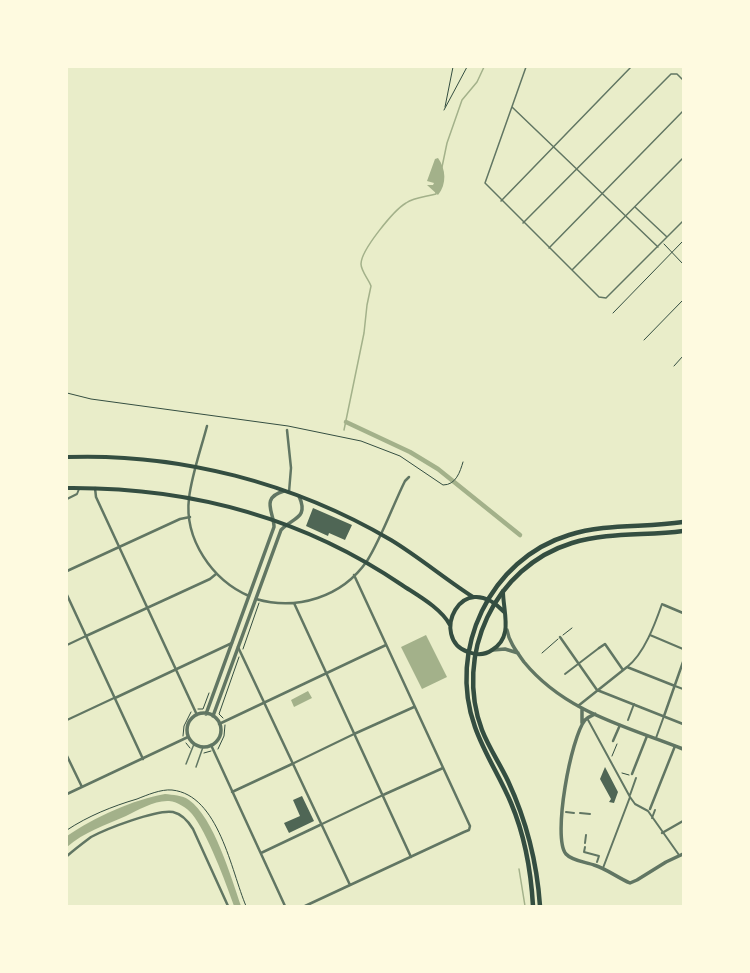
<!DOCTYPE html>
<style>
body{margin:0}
#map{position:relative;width:750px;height:973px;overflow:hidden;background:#e9edc9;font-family:"Source Sans 3",sans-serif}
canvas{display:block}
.frame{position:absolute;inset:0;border:68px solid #fefae0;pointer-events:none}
</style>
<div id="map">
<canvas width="750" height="973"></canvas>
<div class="frame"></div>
</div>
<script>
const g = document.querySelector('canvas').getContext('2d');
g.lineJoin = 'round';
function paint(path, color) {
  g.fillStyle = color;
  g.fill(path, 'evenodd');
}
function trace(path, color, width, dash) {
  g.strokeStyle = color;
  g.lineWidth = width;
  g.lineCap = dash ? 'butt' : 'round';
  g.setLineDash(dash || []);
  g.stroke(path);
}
paint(new Path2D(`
 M438,158c8,11 9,26 0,37l-11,-10h6l1,-2 -7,-2 8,-22z
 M426,635l21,42 -25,12 -21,-42z
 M308,691l4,7 -18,9 -3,-7z
 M165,794c8,1 17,1 24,6 25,18 42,77 52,106h-7c-8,-23 -27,-74 -42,-92 -5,-6 -14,-12 -23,-13 -14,-1 -31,9 -43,15 -20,9 -42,16 -59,31v-11c28,-19 65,-36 98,-42z`), '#a3b18a');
trace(new Path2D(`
 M442,167l5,-24 15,-43 15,-18 7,-15
 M344,430l20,-97 3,-28 4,-19c-2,-6 -10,-15 -10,-22 0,-14 33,-54 45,-61 9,-6 20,-6 30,-9v-2
 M519,869l6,37`), '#a3b18a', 1.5);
trace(new Path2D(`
 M346,422l64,30 28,17 82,66`), '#a3b18a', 4.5);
paint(new Path2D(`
 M313,508l39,17 -7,15 -16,-7 -1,3 -22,-10z
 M605,767l13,25 -4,11 -5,-1 2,-3 -11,-20z
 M302,796l12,25 -25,12 -5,-10 16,-7 -7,-16z`), '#4f6655');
trace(new Path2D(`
 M445,107l8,-40
 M444,110l23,-43
 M664,244l19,20
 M613,313l70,-72
 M644,340l39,-40
 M674,366l9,-10
 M67,393l24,6 197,27 73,15 39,15 43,29c13,0 17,-13 20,-23
 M563,635l9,-7
 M243,649l16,-46
 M542,653l16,-14
 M198,709h5l6,-16
 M223,718l-4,-4 20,-57
 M183,736l1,-10 7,-14
 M186,743l4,5
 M218,749l6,-13 1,-11
 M204,753l7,-2
 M612,756l5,-12
 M622,773l7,2
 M67,830c21,-14 46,-24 70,-31 10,-4 24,-10 35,-9 47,5 59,81 74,116`), '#344e41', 1);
trace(new Path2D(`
 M526,67l-41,116 114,114 7,1 77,-77
 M512,107l146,140
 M501,201l130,-134
 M635,207l32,30
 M523,223l148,-149h6l6,6
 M549,248l134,-137
 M572,270l111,-112
 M186,764l8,-20
 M196,767l7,-20`), '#617663', 1.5);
trace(new Path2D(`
 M67,499l10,-5 2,-5
 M650,635l33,14
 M67,645l19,-9
 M627,667c17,-13 28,-43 35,-63l2,1
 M565,674l34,-26
 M675,686l8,3
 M587,718l43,79 5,7 13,7 31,44
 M67,720l47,-22
 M628,720l6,-16
 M656,738l8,-22
 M292,764l62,-30
 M630,795l6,-17
 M566,812l8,1
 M580,813l10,1
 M652,818l3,-8
 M322,824l61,-29
 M585,843l1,-8
 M585,847l-1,5 15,4 -2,6
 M603,868l27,-71`), '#617663', 2);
trace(new Path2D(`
 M207,426c-6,23 -15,48 -18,72 -5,41 23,82 60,98
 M287,430l4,38 -2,24
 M95,488l1,9 101,218
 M67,571l113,-52 10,-2
 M67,595l76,164
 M256,599c41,12 86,-2 111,-38 14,-22 26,-56 38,-80l4,-4
 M294,603l117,254
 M664,605l19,8
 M86,636l124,-57 6,-5
 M560,637l37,53 86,34
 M238,647l112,238
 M599,648l6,-4 18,26
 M115,698l117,-55
 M578,706l49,-39 48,19
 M664,716l19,-54
 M219,724l167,-79
 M354,734l60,-27
 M613,741l7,-16
 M211,745l74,161
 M67,756l15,31
 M632,774l15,-38
 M232,792l60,-28
 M67,794l121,-57
 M383,795l60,-27
 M650,809l25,-63
 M662,833l21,-12
 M261,853l59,-28
 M67,856c8,-7 16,-13 24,-19 15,-8 66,-28 82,-25 9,2 15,9 20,17l35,77
 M305,906l159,-74 5,-2 1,-4 -116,-251`), '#617663', 2.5);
trace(new Path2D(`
 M507,630c2,12 10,22 17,32 41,50 101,64 159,87
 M493,650l12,-1 13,4
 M582,708v15
 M187 730a17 17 0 1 1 34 0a17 17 0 1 1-34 0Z
 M206,714l68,-187c0,-15 -14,-29 10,-36
 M595,714c-4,2 -7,3 -10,6 -14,17 -33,118 -19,134 6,7 20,8 28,11 13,4 24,13 36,18l7,-3 29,-18 17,-8
 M213,716l68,-186c12,-13 28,-11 18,-34`), '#617663', 3.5);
trace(new Path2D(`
 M67,457c113,-4 227,26 324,83 28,17 54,39 82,57
 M67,488c120,-1 235,29 335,97 15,10 39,23 48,40
 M503,591c0,21 11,46 -11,59 -7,5 -16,5 -24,2 -39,-13 -7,-86 36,-40`), '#344e41', 4);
trace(new Path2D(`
 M533,906c-2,-35 -8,-70 -22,-103 -11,-26 -27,-50 -36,-76 -28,-77 15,-168 94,-192 37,-12 76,-7 114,-13
 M540,906c-3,-44 -13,-84 -32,-125 -8,-17 -19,-33 -26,-51 -28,-75 12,-163 90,-187 36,-11 74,-7 111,-12`), '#344e41', 4.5);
</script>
